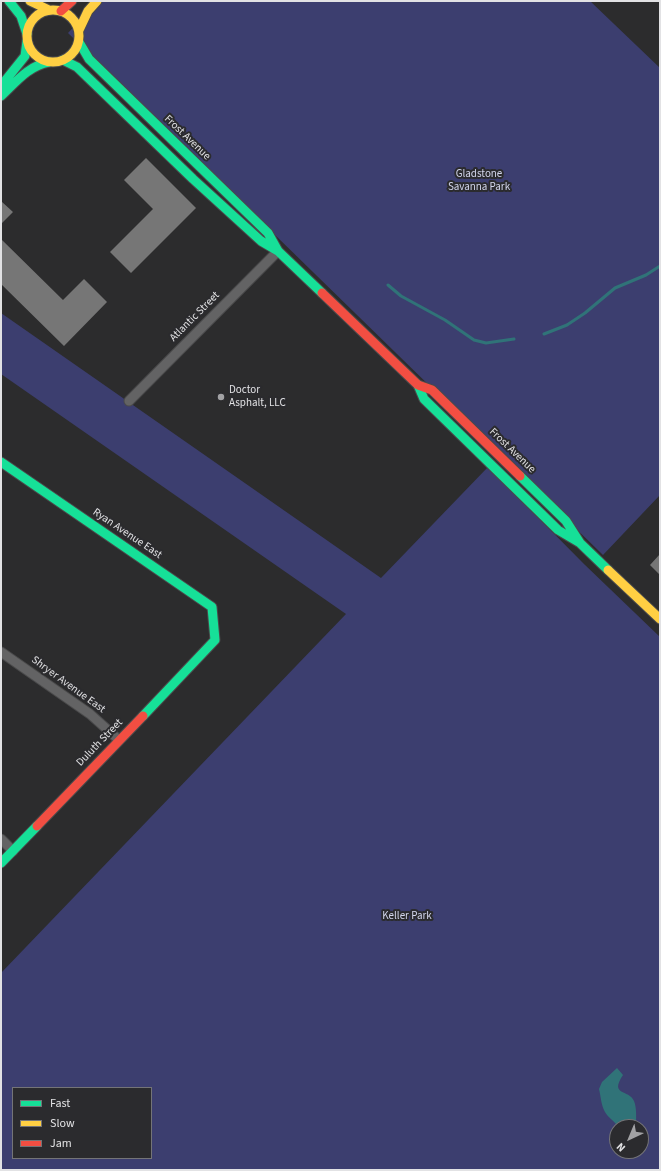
<!DOCTYPE html>
<style>
body{margin:0}
#map{position:relative;width:661px;height:1171px;overflow:hidden;background:#2c2c2d;font-family:"Source Sans 3",sans-serif}
canvas{display:block}
.frame{position:absolute;inset:0;border:2px solid #e2e2e4;pointer-events:none}
.legend{position:absolute;left:12px;top:1087px;width:140px;height:72px;box-sizing:border-box;background:#2b2b2e;border:1px solid #747477;margin:0;padding:5px 7px;list-style:none;font-size:12px;color:#e2e2e4}
.legend li{display:flex;align-items:center;gap:8px;height:20px}
.legend b{width:20px;border:1px solid #747477}
.north{position:absolute;left:609px;top:1119px;width:40px;height:40px;box-sizing:border-box;background:#2b2b2e;border:1px solid #747477;border-radius:50%;rotate:224deg;font-size:11px;font-weight:700;line-height:16px;text-align:center;color:#e2e2e4}
.north::after{content:'';display:block;margin:auto;width:14px;height:18px;background:#a2a2a4;clip-path:polygon(50% 0,100% 100%,50% 72%,0 100%)}
</style>
<div id="map">
<canvas width="661" height="1171"></canvas>
<div class="frame"></div>
<ul class="legend">
<li><b style="height:5px;background:#16e098"></b>Fast</li>
<li><b style="height:5px;background:#ffcf43"></b>Slow</li>
<li><b style="height:5px;background:#f24e42"></b>Jam</li>
</ul>
<div class="north">N</div>
</div>
<script>
const g = document.querySelector('canvas').getContext('2d');
g.lineJoin = 'round';
function paint(path, color) {
  g.fillStyle = color;
  g.fill(path, 'evenodd');
}
function trace(path, color, width, dash) {
  g.strokeStyle = color;
  g.lineWidth = width;
  g.lineCap = dash ? 'butt' : 'round';
  g.setLineDash(dash || []);
  g.stroke(path);
}
function write(font, color, halo, rows, align = 'center') {
  g.font = font + ' "Source Sans 3",sans-serif';
  g.lineWidth = 4;
  g.setLineDash([]);
  g.textBaseline = 'middle';
  g.strokeStyle = halo;
  g.fillStyle = color;
  for (const [text, x, y, turn = 0] of rows) {
    g.save();
    g.translate(x, y);
    g.rotate((+turn || 0) * Math.PI / 180);
    g.textAlign = isNaN(turn) ? turn : align;
    if (halo) g.strokeText(text, 0, 0);
    g.fillText(text, 0, 0);
    g.restore();
  }
}
paint(new Path2D(`
 M98,1h492l70,67v427l-57,60 -535,-522z
 M1,313l380,265 107,-111 96,97 76,73v533h-659v-197l345,-359 -345,-240zM13,1088h138v70h-138zM617,1127h24v24h-24z`), '#3c3e6f');
paint(new Path2D(`
 M617,1068l6,7c-14,21 6,14 11,26 3,7 2,18 2,26h-18c-3,-6 -10,-9 -13,-15 -4,-7 -4,-15 -6,-23l3,-7z`), '#307378');
trace(new Path2D(`
 M388,285l13,11 44,24 29,20 12,3 28,-4
 M544,334l23,-9 18,-12 30,-25 31,-13 14,-9`), '#307378', 3);
paint(new Path2D(`
 M146,158l50,50 -65,65 -21,-21 43,-43 -29,-29z
 M1,201l12,11 -12,12z
 M1,239l62,61 21,-21 23,23 -43,44 -63,-62z
 M660,554v21l-10,-10z`), '#767676');
const street = new Path2D(`
 M129,401l149,-150
 M1,652l89,62 29,26
 M1,839l12,12`);
const fast = new Path2D(`
 M9,1l12,15 6,18
 M79,42l10,17 179,174 10,18
 M63,60l14,7 116,112 68,62 17,10 44,42
 M1,86l24,-30 2,-15
 M1,96c15,-14 27,-30 48,-34
 M418,385l6,14 134,131 22,13 28,27
 M1,462l211,145 3,33 -72,76
 M520,476l46,45 14,22
 M1,863l36,-37`);
const slow = new Path2D(`
 M30,1l19,9
 M27 36a26 26 0 1 1 52 0a26 26 0 1 1-52 0Z
 M79,30l9,-19 9,-10
 M608,570l52,49`);
const jam = new Path2D(`
 M61,11l11,-10
 M322,293l96,92 14,5 88,86
 M37,826l106,-110`);
trace(street, '#4a4a4b', 11);
trace(fast, '#4a4a4b', 11);
trace(slow, '#4a4a4b', 11);
trace(jam, '#4a4a4b', 11);
trace(street, '#636364', 9);
trace(fast, '#16e098', 9);
trace(slow, '#ffcf43', 9);
trace(jam, '#f24e42', 9);
for (const [x, y, r, color] of [
 [221,397,4,"#a2a2a4"]
]) {
  const dot = new Path2D();
  dot.arc(x, y, r, 0, 2 * Math.PI);
  g.fillStyle = color;
  g.fill(dot);
  trace(dot, '#2b2b2e', 1.5);
}
write('11px', '#e2e2e4', '#2b2b2e', [
 ["Frost Avenue",187,138,44],
 ["Atlantic Street",195,317,-45],
 ["Frost Avenue",512,451,44],
 ["Ryan Avenue East",127,534,34],
 ["Shryer Avenue East",68,685,36],
 ["Duluth Street",100,743,-46]
]);
write('11px', '#d2d5eb', '#2b2b2e', [
 ["Gladstone",479,175],
 ["Savanna Park",479,188],
 ["Keller Park",407,917]
]);
write('11px', '#e2e2e4', '#2b2b2e', [
 ["Doctor",229,391],
 ["Asphalt, LLC",229,404]
], 'left');
</script>
